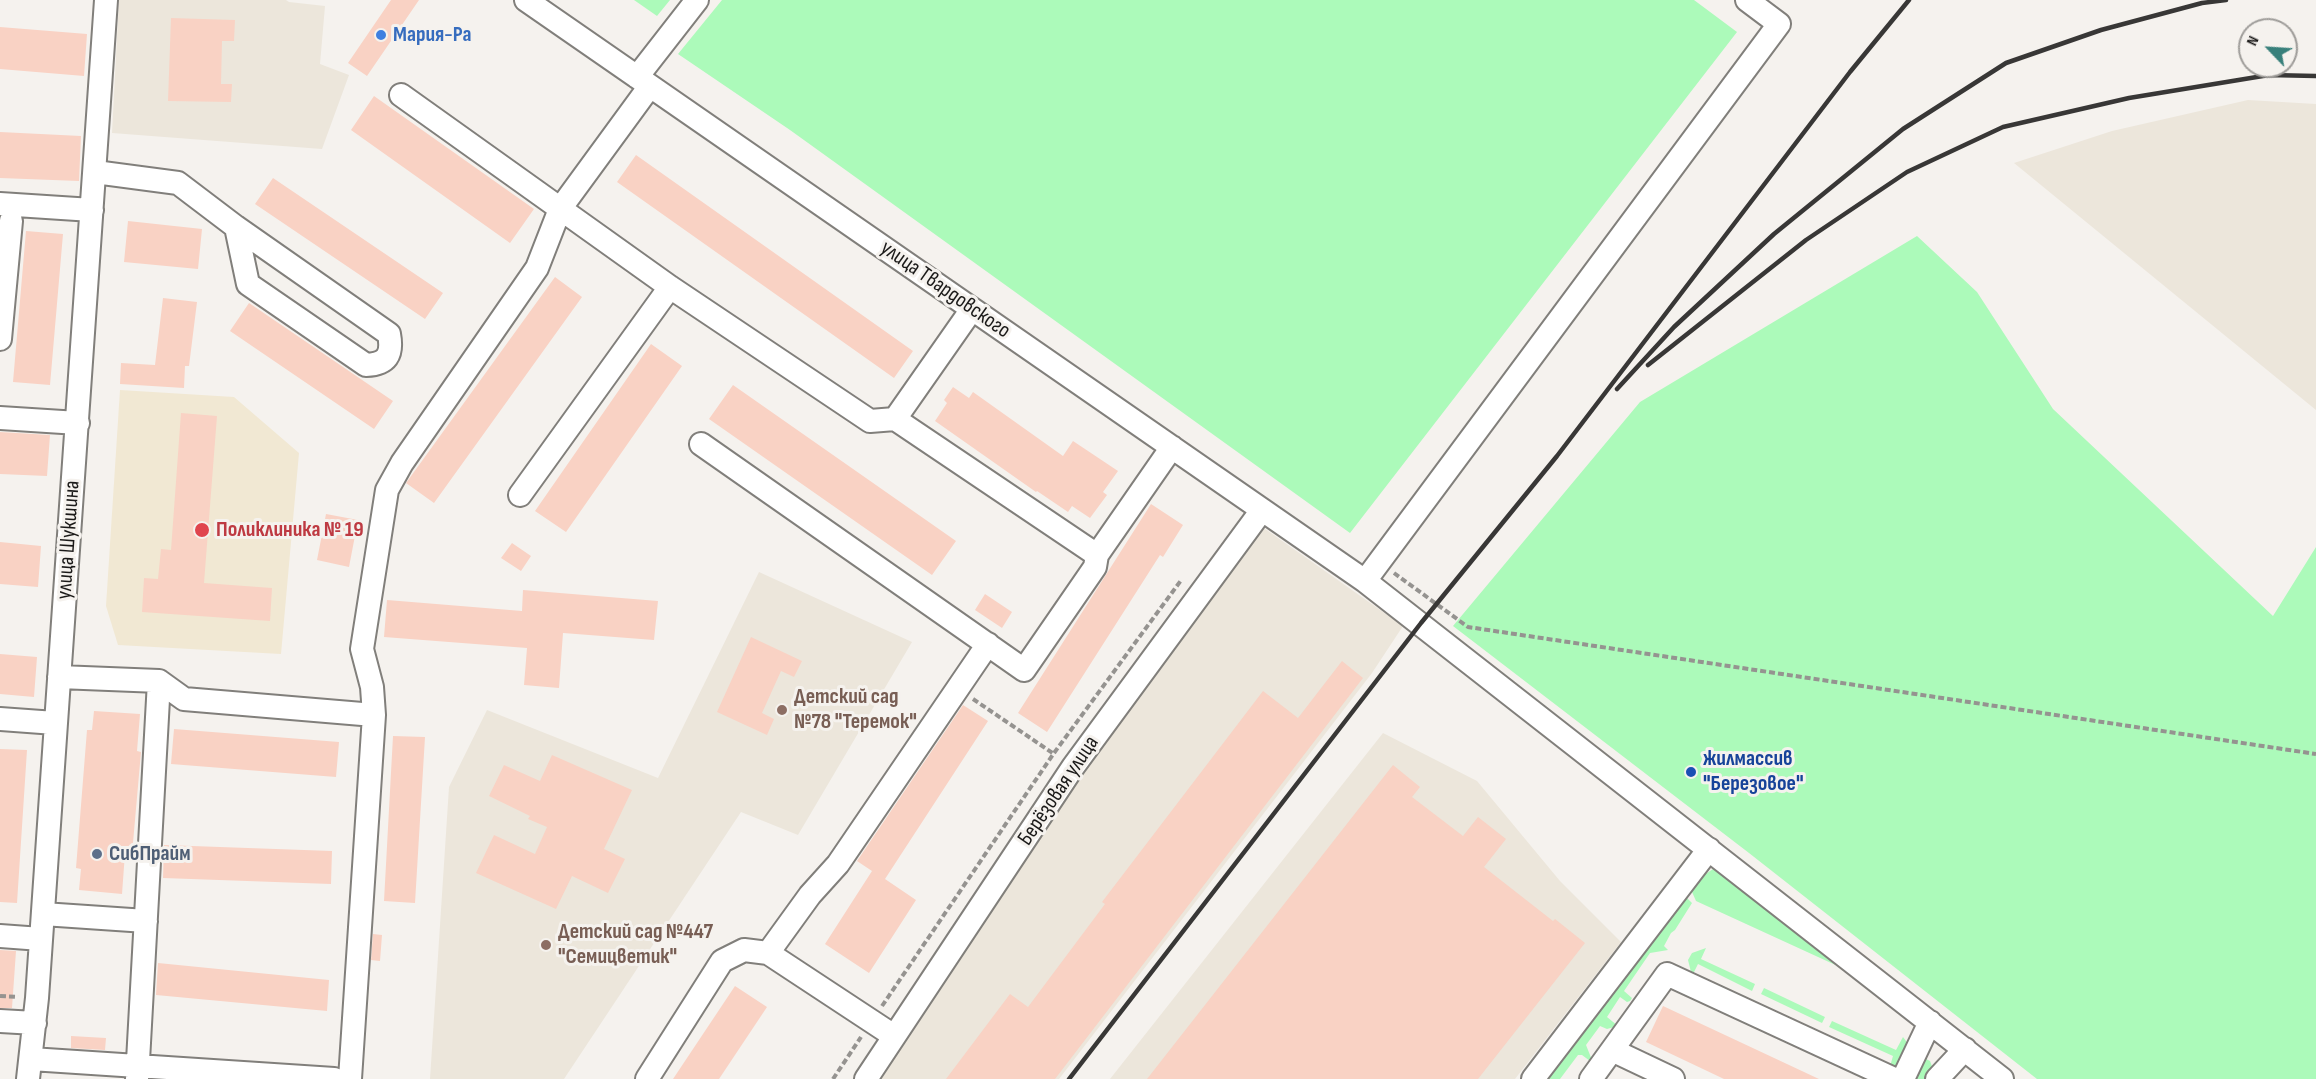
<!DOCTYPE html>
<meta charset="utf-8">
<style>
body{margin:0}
#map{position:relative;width:2316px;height:1079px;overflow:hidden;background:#f5f2ee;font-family:"Sofia Sans Condensed",sans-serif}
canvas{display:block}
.north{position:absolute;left:2238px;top:18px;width:60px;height:60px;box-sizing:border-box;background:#f5f2ee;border:2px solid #9e9c99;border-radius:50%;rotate:295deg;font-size:16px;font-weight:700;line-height:24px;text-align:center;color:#1b1a19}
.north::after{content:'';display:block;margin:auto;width:21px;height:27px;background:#38807b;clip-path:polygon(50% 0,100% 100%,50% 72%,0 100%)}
</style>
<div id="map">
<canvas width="2316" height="1079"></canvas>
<div class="north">N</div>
</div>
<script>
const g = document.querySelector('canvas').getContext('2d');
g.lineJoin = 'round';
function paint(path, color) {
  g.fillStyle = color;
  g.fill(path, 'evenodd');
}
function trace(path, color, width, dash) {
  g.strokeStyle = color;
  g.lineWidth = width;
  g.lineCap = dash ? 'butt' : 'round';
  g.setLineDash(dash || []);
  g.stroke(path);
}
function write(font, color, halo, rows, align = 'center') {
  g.font = font + ' "Sofia Sans Condensed",sans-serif';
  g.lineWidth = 6;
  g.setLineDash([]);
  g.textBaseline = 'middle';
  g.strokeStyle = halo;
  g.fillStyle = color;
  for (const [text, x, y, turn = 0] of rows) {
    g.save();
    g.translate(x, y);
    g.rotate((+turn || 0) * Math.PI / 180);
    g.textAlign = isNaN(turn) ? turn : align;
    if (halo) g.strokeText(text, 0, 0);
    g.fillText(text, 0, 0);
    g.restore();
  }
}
paint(new Path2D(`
 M119,0h167l3,2 36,4 -5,58 29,11 -27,74 -210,-16z
 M2248,100l68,4v306l-302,-247 98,-32z
 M1261,526l142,100 -31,47 -313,406h-184l204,-308z
 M759,572l153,70 -114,193 -57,-23 -177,267h-134l19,-292 38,-77 171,68z
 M1383,733l94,48 83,100 61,61 -106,137h-405z`), '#ece6db');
paint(new Path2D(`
 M120,390l114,7 65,56 -18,201 -163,-9 -12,-39z`), '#f1e8d3');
paint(new Path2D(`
 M634,0h36l-13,16z
 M722,0h972l43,32 -387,501 -560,-403 -112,-76z
 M1917,236l60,56 76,117 220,207 43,-69v532h-279l-288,-226 -296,-227 187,-224z
 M1716,867l150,112 -170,-78 -7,-16z
 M1686,897l6,6 -17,27 -4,3 -7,13 4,4 -18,3 -26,38 8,7 -2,3 -3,1 -7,-5 -13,20 11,9 -11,3 -7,-3 -14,19 6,15 -2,1 -8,-6h-4l-18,24h-13z
 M1706,948l-5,11 54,25 -3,7 -54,-27 -6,12 -4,-16 4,-7z
 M1764,988l61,29 -3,6 -61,-29z
 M1832,1021l64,29 7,-13 6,8 -14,24 -6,1 4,-14 -64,-29z
 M1922,1057l8,4 3,8 -8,10h-15z`), '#acfaba');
paint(new Path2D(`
 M391,0h28l-52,76 -19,-13z
 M171,18l64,2 -1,21h-12l-1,43h11l-1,18 -63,-1z
 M0,27l87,7 -3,42 -84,-7z
 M374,96l160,113 -24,34 -159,-113z
 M0,132l81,4 -2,45 -79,-3z
 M636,155l277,196 -19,27 -277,-196z
 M273,178l170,115 -18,26 -170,-115z
 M128,221l74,8 -4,40 -74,-7z
 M26,231l37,3 -13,151 -37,-3z
 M555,277l27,20 -148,206 -28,-20z
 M163,298l34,4 -8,64h-4l-1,22 -64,-4 1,-21 34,2z
 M249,303l144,98 -19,28 -144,-98z
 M651,344l31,22 -116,166 -31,-21z
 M733,385l223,156 -24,34 -223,-156z
 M953,387l16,11 4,-6 90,64 10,-15 45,30 -15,21 4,3 -17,23 -18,-12 -4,6 -31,-21 -1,1 -101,-71 12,-18 -3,-3z
 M181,413l36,3 -13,167 68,5 -2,33 -128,-9 2,-34 14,1 3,-30 10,1z
 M0,432l50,3 -3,41 -47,-2z
 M1151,504l32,21 -20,32 -3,-2 -113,177 -29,-19z
 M326,514l32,6 -9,47 -32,-7z
 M0,542l41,4 -3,41 -38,-3z
 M512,543l19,13 -10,15 -20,-13z
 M523,590l135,11 -4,39 -91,-7 -4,55 -35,-3 3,-37 -143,-11 3,-37 135,11z
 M985,594l27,18 -10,16 -27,-18z
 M751,637l51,24 -8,16 -13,-6 -19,42 12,6 -7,16 -50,-23z
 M0,654l37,3 -3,40 -34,-3z
 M1342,661l21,17 -308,401h-109l64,-85 18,13 77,-103 -3,-2 161,-211 35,27z
 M963,705l25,16 -103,158 31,21 -47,73 -44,-29 47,-73 -15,-10z
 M94,711l46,3 -3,37 4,1 -9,102 -7,-1 -3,41 -43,-4 2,-21 -5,-1 11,-138h5z
 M174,729l165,13 -3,35 -165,-13z
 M393,736l32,1 -10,166 -31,-2z
 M0,749l27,1 -10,153 -17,-1z
 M552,755l80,35 -28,59 21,10 -17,34 -36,-17 -16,33 -80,-36 18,-38 41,19 12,-27 -19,-8 2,-3 -41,-20 15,-31 36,16z
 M1393,765l27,22 -8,10 51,39 15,-19 28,22 -22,28 69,54 2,-2 30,24 -107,136h-331z
 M164,845l168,6 -1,33 -168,-6z
 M373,934l9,1 -2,26 -9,-1z
 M0,950l16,1 -4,57h-12z
 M158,963l171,17 -2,31 -171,-16z
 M735,986l32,21 -48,72h-46z
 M1663,1006l156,73h-95l-78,-37z
 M71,1036l35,2 -1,12 -34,-2z`), '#f9d2c4');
const minor = new Path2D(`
 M526,0l839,581 637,498
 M637,77l60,-77
 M401,95l269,192 200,134 25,-2
 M95,172l83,11 58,44 153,107c4,21 -2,30 -23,31l-118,-81 -12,-57
 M0,204l92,6
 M972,309l-77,110 202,136
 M0,339l11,-118
 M0,418l78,5
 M701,444l323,226 71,-103 2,-12 75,-108
 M520,495l150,-208
 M1365,581l414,-557 -32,-24
 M59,677l100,4 25,18 190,16
 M0,719l55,4
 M43,914l103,7
 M0,936l41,3
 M768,953l42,-58 28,-31 150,-220
 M0,1021l35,2
 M1612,1050l61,29
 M31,1059l303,20
 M28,1079l9,-81 69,-998
 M137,1079l22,-398
 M350,1079l24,-364 -2,-28 -10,-38 25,-159 15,-27 135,-195 23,-59 90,-123
 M647,1079l75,-118 22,-11 24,3 126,83
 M866,1079l207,-312 189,-257
 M1533,1079l176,-230
 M1591,1079l76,-105 227,105
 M1903,1079l27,-57
 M1937,1079l28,-30`);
trace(minor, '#817f7b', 26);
trace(new Path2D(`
 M1394,573l74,54 848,127
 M973,699l81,55
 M0,996l18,1
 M882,1006l172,-253 128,-174
 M833,1079l28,-42`), '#959390', 4, [6, 3]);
trace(minor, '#fff', 22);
trace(new Path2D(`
 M1648,365l158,-125 101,-68 96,-45 126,-29 140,-23 47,1
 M1617,389l57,-62 100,-93 129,-105 103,-66 95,-33 101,-27 24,-3
 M1069,1079l352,-456 136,-167 293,-384 59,-72`), '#383736', 4.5);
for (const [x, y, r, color] of [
 [381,35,6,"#3f7fe0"],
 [202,530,8,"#e0444e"],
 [782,710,6,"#8d6e63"],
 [1691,772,6,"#1a4fb4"],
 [97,854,6,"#5c6f8a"],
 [546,945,6,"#8d6e63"]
]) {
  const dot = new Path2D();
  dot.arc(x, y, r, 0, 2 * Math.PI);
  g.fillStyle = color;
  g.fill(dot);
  trace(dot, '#f5f2ee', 2);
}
write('bold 22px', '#366cbe', '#f5f2ee', [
 ["Мария-Ра",393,35]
], 'left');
write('22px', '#1b1a19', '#f5f2ee', [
 ["улица Твардовского",945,290,35],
 ["улица Шукшина",69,540,-86],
 ["Берёзовая улица",1059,791,-56]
]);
write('bold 22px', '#be3a42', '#f5f2ee', [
 ["Поликлиника № 19",216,530]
], 'left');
write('bold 22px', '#785e54', '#f5f2ee', [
 ["Детский сад",794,697],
 ["№78 \"Теремок\"",794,722],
 ["Детский сад №447",558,932],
 ["\"Семицветик\"",558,957]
], 'left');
write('bold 22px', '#164399', '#f5f2ee', [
 ["жилмассив",1703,759],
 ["\"Березовое\"",1703,784]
], 'left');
write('bold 22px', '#4e5e75', '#f5f2ee', [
 ["СибПрайм",109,854]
], 'left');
</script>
